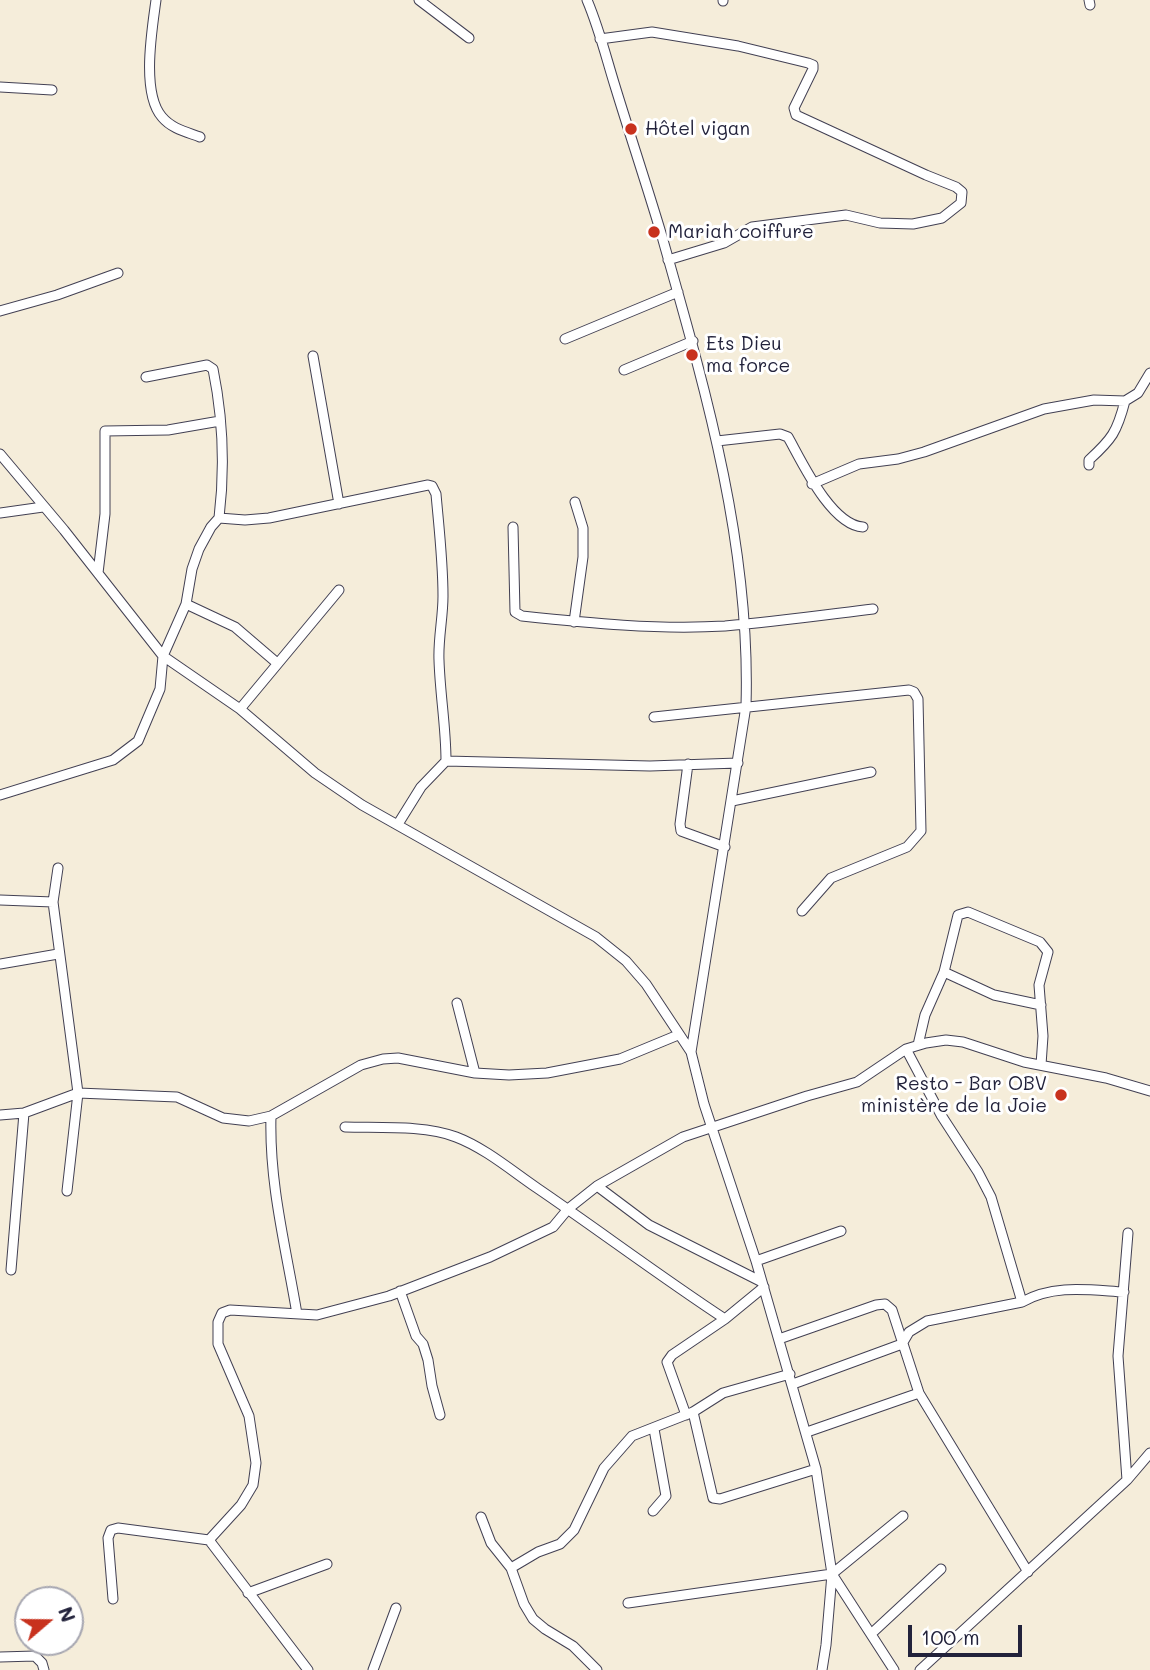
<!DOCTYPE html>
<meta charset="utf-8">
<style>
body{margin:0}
#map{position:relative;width:1150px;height:1670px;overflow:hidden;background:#f5edda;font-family:Mali,sans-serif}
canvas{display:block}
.north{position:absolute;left:14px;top:1586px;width:70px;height:70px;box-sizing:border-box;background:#fff;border:2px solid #a7a7b1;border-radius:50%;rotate:70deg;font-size:19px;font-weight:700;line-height:28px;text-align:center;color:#22223b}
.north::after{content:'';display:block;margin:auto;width:24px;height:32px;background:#c8321e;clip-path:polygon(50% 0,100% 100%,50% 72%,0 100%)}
.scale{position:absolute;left:908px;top:1625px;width:114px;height:32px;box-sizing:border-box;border:4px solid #22223b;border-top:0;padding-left:9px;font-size:21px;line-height:24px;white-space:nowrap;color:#22223b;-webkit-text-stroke:5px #fff;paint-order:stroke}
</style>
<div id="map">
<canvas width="1150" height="1670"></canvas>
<div class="north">N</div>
<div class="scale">100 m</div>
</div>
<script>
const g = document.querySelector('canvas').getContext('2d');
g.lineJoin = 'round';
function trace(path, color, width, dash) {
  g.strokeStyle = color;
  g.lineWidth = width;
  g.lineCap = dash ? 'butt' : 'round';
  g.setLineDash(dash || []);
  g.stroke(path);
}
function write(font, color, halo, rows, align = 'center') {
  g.font = font + ' Mali,sans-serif';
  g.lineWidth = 6;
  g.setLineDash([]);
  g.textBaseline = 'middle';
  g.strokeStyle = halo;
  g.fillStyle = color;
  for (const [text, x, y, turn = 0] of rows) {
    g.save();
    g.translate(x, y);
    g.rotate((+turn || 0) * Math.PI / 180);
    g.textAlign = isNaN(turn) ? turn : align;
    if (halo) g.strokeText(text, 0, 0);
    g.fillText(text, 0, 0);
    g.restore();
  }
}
const street = new Path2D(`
 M156,0c-4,30 -15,93 6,117 10,12 25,15 38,20
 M419,0l50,38
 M587,0c12,28 19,57 28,86 15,49 31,97 46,147 44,155 90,311 85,473l-55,346
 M723,0v1
 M1089,0l1,5
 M600,39l52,-7 86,14 70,17 5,2v4l-19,39 2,7 130,60 30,12 6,5 -1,11 -19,15 -29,6 -33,-1 -34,-8 -94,12 -28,16 -56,17
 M0,87l52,3
 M0,311l57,-16 61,-22
 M565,339l113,-47
 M313,356l26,148
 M624,370l69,-29
 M146,377l61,-12 6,4c10,49 12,99 6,149
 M717,441l63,-7 8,3c14,25 43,88 75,90
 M0,454l64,76 99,126 77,53 75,64 47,32 234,132 30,24 20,23 45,68 13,52 52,157 60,208 16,105 -6,71 -4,25
 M1089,465v-5c23,-21 28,-28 36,-59
 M812,484l47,-20 39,-5 26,-7 120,-43 50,-9 31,1 13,-8 12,-20
 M0,513l43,-6
 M513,527l2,85 7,4c67,7 135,14 203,10 49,-4 99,-11 148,-17
 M98,573l7,-59v-83l63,-1 52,-9
 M186,604l49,23 42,36
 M574,622l9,-65v-29l-8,-26
 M240,709l99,-119
 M654,717l255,-27 5,2 4,7 3,132 -14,16 -76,31 -29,33
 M446,761l204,5 88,-3
 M688,764l-8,60 1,7 44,16
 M0,795l113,-35 25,-19 22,-52 3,-33 23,-52 6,-35 7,-20 12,-22 8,-9 26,2 24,-2 159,-33 4,1 4,8c3,34 7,68 7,102 0,22 -5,43 -4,64 1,34 7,67 7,101l-25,26 -23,37
 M732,801l139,-29
 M58,868l-5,34 25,191 -11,98
 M0,900l53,2
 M0,964l58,-10
 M944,972l50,23 47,10
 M457,1003l18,70
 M918,1045l7,-30 19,-43 14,-57 10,-3 72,30 8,10 -9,33 4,51 -2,29
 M906,1049l35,66 37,57 13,25 31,105
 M0,1115l24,-2 54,-20 99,4 46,21 26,3 22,-5 90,-51 22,-6 15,-1 77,15 34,2 38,-2 73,-14 58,-24
 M271,1116c-2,68 15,132 26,198
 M345,1127c34,1 80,-2 111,10 29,11 56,34 81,51 63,43 124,89 188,131
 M597,1186l52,39 113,57
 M756,1261l85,-30
 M11,1270l13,-157
 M400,1291l16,45 7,8 5,16 4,26 8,29
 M779,1339l97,-34 9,-1 7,6 27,83 109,179
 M793,1384l109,-40 7,-12 18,-11 95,-19c32,-18 67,-12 102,-10
 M693,1412l20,86 7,1 96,-30
 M686,1415l-19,-53 5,-7 53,-36 39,-32
 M807,1432l112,-39
 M1127,1480l-9,-124 10,-123
 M653,1511l13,-15 -12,-67
 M481,1517l10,26 20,25 13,36 9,15 12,10 28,17 24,24
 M209,1540l32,-35 12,-20 3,-22 -7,-47 -31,-72v-22l4,-9 8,-3 87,5 72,-19 101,-39 63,-30 15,-18 29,-23 86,-49 124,-41 50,-14 49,-33 20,-6 20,-3 17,2 61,20 82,16 44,13
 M511,1568l27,-16 22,-8 14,-14 30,-62 28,-32 61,-24 30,-19 67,-19
 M832,1574l62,96
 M248,1593l79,-29
 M113,1599l-5,-61 3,-8 7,-2 91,12 99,130
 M628,1603l204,-29 71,-58
 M871,1634l70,-65
 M0,1657l35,-1 7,7 2,7
 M373,1670l23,-62
 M920,1670l207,-190 23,-27`);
trace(street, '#424053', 11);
trace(street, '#fff', 9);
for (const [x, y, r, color] of [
 [631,129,7,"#c8321e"],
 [654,232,7,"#c8321e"],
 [692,355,7,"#c8321e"],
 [1061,1095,7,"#c8321e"]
]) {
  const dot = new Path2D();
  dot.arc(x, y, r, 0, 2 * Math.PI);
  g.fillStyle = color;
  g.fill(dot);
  trace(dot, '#fff', 2.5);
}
write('19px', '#22223b', '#fff', [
 ["Hôtel vigan",645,129],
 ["Mariah coiffure",668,232],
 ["Ets Dieu",706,344],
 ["ma force",706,366],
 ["Resto - Bar OBV",1047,1084,"right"],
 ["ministère de la Joie",1047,1106,"right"]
], 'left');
</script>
